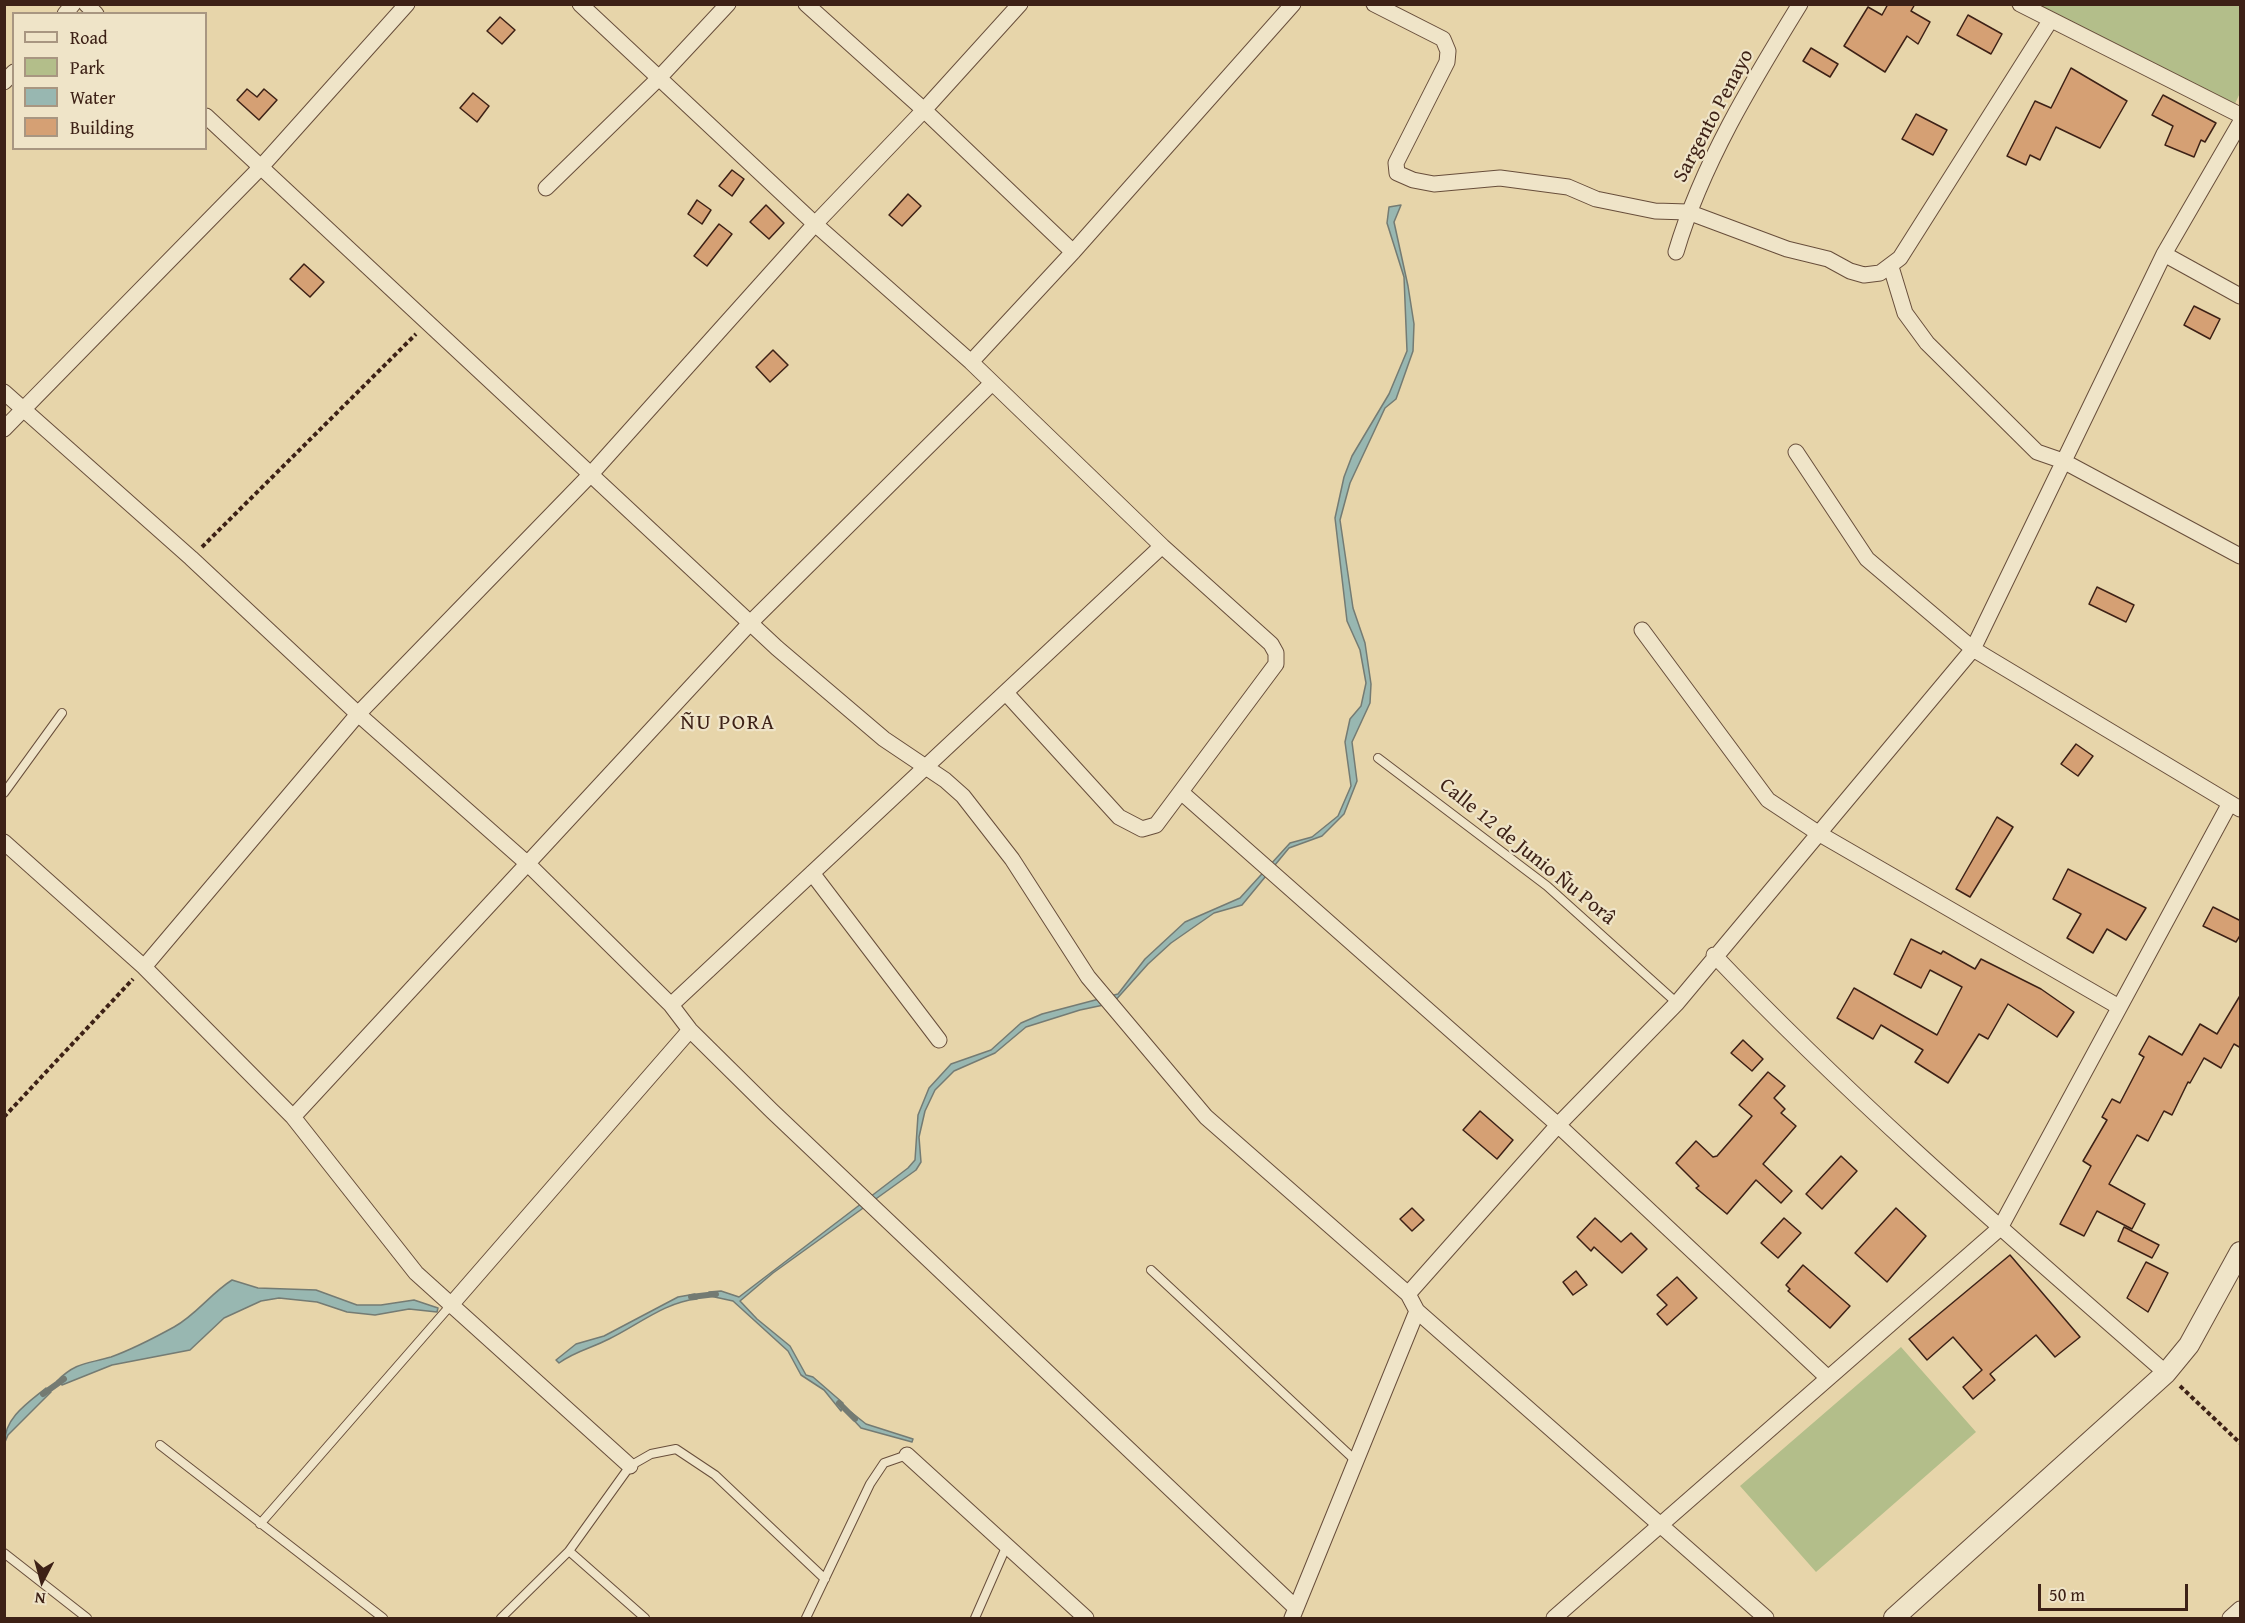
<!DOCTYPE html>
<meta charset="utf-8">
<style>
body{margin:0}
#map{position:relative;width:2245px;height:1623px;overflow:hidden;background:#e7d5aa;font-family:"Gentium Book Plus",serif}
canvas{display:block}
.frame{position:absolute;inset:0;border:6px solid #3d2116;pointer-events:none}
.legend{position:absolute;left:12px;top:12px;width:195px;height:138px;box-sizing:border-box;background:#efe4c8;border:2px solid #a89681;margin:0;padding:8px 10px;list-style:none;font-size:18px;color:#3d2116}
.legend li{display:flex;align-items:center;gap:12px;height:30px}
.legend b{width:30px;border:2px solid #a89681}
.north{position:absolute;left:12px;top:1551px;width:60px;height:60px;-webkit-text-stroke:4px #efe4c8;paint-order:stroke;rotate:186deg;font-size:16px;font-weight:700;line-height:24px;text-align:center;color:#3d2116}
.north::after{content:'';display:block;margin:auto;width:21px;height:27px;background:#3d2116;clip-path:polygon(50% 0,100% 100%,50% 72%,0 100%)}
.scale{position:absolute;left:2038px;top:1584px;width:150px;height:27px;box-sizing:border-box;border:3px solid #3d2116;border-top:0;padding-left:8px;font-size:18px;line-height:21px;white-space:nowrap;color:#3d2116;-webkit-text-stroke:4px #efe4c8;paint-order:stroke}
</style>
<div id="map">
<canvas width="2245" height="1623"></canvas>
<div class="frame"></div>
<ul class="legend">
<li><b style="height:8px;background:#efe4c8"></b>Road</li>
<li><b style="height:16px;background:#b3be8a"></b>Park</li>
<li><b style="height:16px;background:#98b7b1"></b>Water</li>
<li><b style="height:16px;background:#d5a074"></b>Building</li>
</ul>
<div class="north">N</div>
<div class="scale">50 m</div>
</div>
<script>
const g = document.querySelector('canvas').getContext('2d');
g.lineJoin = 'round';
function paint(path, color) {
  g.fillStyle = color;
  g.fill(path, 'evenodd');
}
function trace(path, color, width, dash) {
  g.strokeStyle = color;
  g.lineWidth = width;
  g.lineCap = dash ? 'butt' : 'round';
  g.setLineDash(dash || []);
  g.stroke(path);
}
function write(font, color, halo, rows, align = 'center') {
  g.font = font + ' "Gentium Book Plus",serif';
  g.lineWidth = 4.5;
  g.setLineDash([]);
  g.textBaseline = 'middle';
  g.strokeStyle = halo;
  g.fillStyle = color;
  for (const [text, x, y, turn = 0] of rows) {
    g.save();
    g.translate(x, y);
    g.rotate((+turn || 0) * Math.PI / 180);
    g.textAlign = isNaN(turn) ? turn : align;
    if (halo) g.strokeText(text, 0, 0);
    g.fillText(text, 0, 0);
    g.restore();
  }
}
paint(new Path2D(`
 M2029,5h211v88l-8,17z
 M1901,1347l75,85 -160,140 -76,-86z`), '#b3be8a');
const water = new Path2D(`
 M1401,205l-7,17 14,64 6,38 -1,27 -17,48 -11,9 -35,75 -10,37 13,88 12,35 6,41 -1,19 -18,39 5,39 -13,33 -22,22 -33,12 -47,57 -28,8 -43,30 -23,21 -35,39 -33,7 -54,17 -31,26 -41,18 -19,19 -10,21 -6,26 2,25 -5,8 -143,103 -33,28 17,18 33,27 16,29 7,2 30,26 -2,8 -17,-21 -23,-15 -13,-24 -55,-50 -23,-5 -1,-4 12,-1 18,6 169,-129 7,-8 3,-45 11,-27 22,-24 40,-14 30,-27 21,-9 76,-20 27,-35 40,-37 55,-24 50,-55 22,-6 26,-21 13,-30 -6,-44 5,-23 11,-13 5,-23 -6,-33 -13,-29 -12,-103 9,-41 8,-21 37,-62 18,-43 -3,-74 -17,-54 2,-16z
 M232,1280l26,8 58,2 41,15h24l33,-5 24,8 -1,4 -28,-3 -34,6 -28,-3 -30,-10 -38,-4 -18,3 -37,17 -34,32 -78,15 -50,20 -5,-4c19,-19 30,-17 54,-24 22,-8 43,-19 63,-30 22,-12 36,-33 58,-47z
 M695,1294l2,5c-32,3 -59,26 -88,40 -17,9 -34,12 -50,24l-3,-3 20,-16 28,-8 74,-39z
 M46,1388l5,4 -43,43 -3,7c-1,-24 24,-40 41,-54z
 M851,1412l15,12 47,15 -1,3 -51,-14 -12,-13z`);
paint(water, '#98b7b1');
trace(water, '#747b73', 1.5);
trace(new Path2D(`
 M691,1297l25,-3
 M43,1394l21,-15
 M839,1403l16,16`), '#747b73', 6);
const building = new Path2D(`
 M1888,4h27l-4,7 19,11 -12,22 -11,-8 -22,36 -41,-26 24,-39 14,8z
 M1968,15l34,19 -11,20 -34,-19z
 M500,17l15,13 -13,14 -15,-13z
 M1811,48l27,16 -8,13 -27,-16z
 M2071,68l56,33 -27,47 -44,-21 -16,33 -10,-5 -4,10 -19,-9 28,-55 16,7z
 M247,89l10,8 7,-8 13,11 -18,20 -22,-20z
 M473,93l16,13 -12,16 -17,-14z
 M2163,95l53,28 -11,19 -4,-2 -7,17 -29,-12 8,-19 -21,-11z
 M1916,114l31,16 -14,25 -31,-16z
 M732,170l12,9 -12,17 -13,-10z
 M908,194l13,12 -19,20 -13,-11z
 M697,200l14,10 -9,14 -14,-10z
 M766,205l18,18 -15,16 -19,-17z
 M719,224l13,10 -25,32 -13,-10z
 M304,264l20,18 -14,15 -20,-18z
 M2194,306l26,13 -10,20 -26,-14z
 M773,350l15,15 -18,17 -14,-15z
 M2097,587l37,18 -8,17 -37,-18z
 M2076,744l17,12 -15,20 -17,-12z
 M1997,817l16,10 -43,70 -14,-8z
 M2068,869l78,39 -20,32 -19,-11 -14,24 -26,-15 14,-24 -28,-15z
 M2213,907l28,14v13l-5,8 -33,-16z
 M1911,939l30,15 2,-3 32,18 6,-10 60,30 33,23 -17,25 -49,-33 -20,35 -9,-5 -31,49 -33,-21 8,-12 -42,-25 -8,14 -36,-21 17,-30 83,47 25,-48 -32,-17 -9,18 -27,-14z
 M2241,994v54l-7,-4 -13,24 -17,-10 -14,25 -2,-1 -16,33 -8,-4 -16,30 -11,-6 -28,49 36,20 -13,25 -35,-18 -13,25 -24,-12 31,-58 -8,-5 24,-41 -5,-3 10,-18 8,4 24,-46 -5,-3 10,-18 33,19 18,-31 17,10z
 M1743,1040l20,19 -11,12 -21,-18z
 M1768,1072l17,14 -11,12 11,11 -4,4 15,13 -33,38 29,27 -11,12 -25,-23 -29,34 -31,-26 3,-2 -23,-23 20,-22 17,16 4,-1 35,-40 -13,-11z
 M1480,1111l33,29 -16,19 -34,-29z
 M1841,1156l16,15 -35,38 -16,-15z
 M1412,1208l12,12 -12,11 -12,-12z
 M1896,1208l30,28 -39,46 -32,-29z
 M1595,1218l26,24 10,-9 16,16 -25,24 -28,-26 -3,4 -14,-14z
 M1784,1218l17,15 -23,25 -17,-15z
 M2124,1227l35,18 -7,13 -34,-17z
 M2010,1255l70,82 -25,20 -19,-22 -46,39 5,6 -22,19 -10,-12 19,-17 -29,-33 -26,23 -18,-21z
 M2146,1262l22,11 -20,39 -21,-14z
 M1803,1265l47,41 -20,22 -42,-37 2,-2 -4,-4z
 M1576,1271l11,14 -14,10 -10,-13z
 M1677,1277l20,21 -30,27 -10,-11 10,-9 -10,-10z`);
paint(building, '#d5a074');
trace(building, '#3d2116', 1.5);
const service = new Path2D(`
 M1378,758l169,128 130,117
 M4,793l58,-80
 M1151,1270l205,191
 M160,1445l223,173
 M260,1524l190,-218
 M569,1551l76,67
 M4,1553l83,65
 M501,1618l68,-67 61,-85 21,-12 25,-5 39,26 110,104
 M806,1618l64,-134 14,-21 23,-8
 M975,1618l32,-73`);
const minor = new Path2D(`
 M86,4l10,10
 M580,4l235,220 156,138 191,184 -491,459
 M806,4l118,106 149,142
 M1374,4l69,35 5,12 -1,11 -51,101 1,10 16,7 21,4 66,-6 68,9 28,12 59,12 33,1 99,37 41,10 22,12 14,4 16,-2 20,-15 150,-237
 M2020,4l220,111
 M65,14l8,-10
 M4,82l10,-10
 M206,116l571,532 107,91 61,41 18,16 49,63 76,118 118,140 202,177 9,17 349,307
 M546,188l113,-110 69,-74
 M1676,252c26,-88 76,-170 124,-248
 M2164,254l76,42
 M1891,267l14,46 22,30 110,109 26,9 177,95
 M971,362l102,-110 220,-248
 M4,392l187,166 167,156 171,151 142,140 19,25 82,81 524,497
 M4,429l257,-262 146,-163
 M1796,452l71,107 106,90 267,160
 M1642,630l126,170 50,33 301,174
 M1006,693l113,124 23,12 14,-4 120,-161v-11l-5,-9 -109,-98
 M1181,792l377,333 270,253
 M4,842l140,125 149,150 123,156 214,193
 M812,873l127,167
 M1714,955c142,149 298,283 452,418
 M144,967l214,-253 233,-240 224,-250 109,-114 96,-106
 M293,1117l458,-495 241,-239
 M1408,1294l150,-169 119,-122 296,-354 191,-395 76,-131
 M450,1306l240,-276
 M907,1455l179,163
 M1292,1618l125,-307
 M1554,1618l446,-390 230,-425
 M2230,1618l10,-9`);
const tertiary = new Path2D(`
 M1894,1618l272,-245 23,-28 51,-93`);
trace(service, '#684e3b', 10);
trace(minor, '#684e3b', 17);
trace(tertiary, '#684e3b', 22);
trace(new Path2D(`
 M202,547l214,-213
 M4,1117l129,-138
 M2180,1386l60,57`), '#3d2116', 4, [4.5, 3]);
trace(service, '#efe4c8', 8);
trace(minor, '#efe4c8', 15);
trace(tertiary, '#efe4c8', 20);
write('21px', '#3d2116', '#efe4c8', [
 ["Sargento Penayo",1714,116,-62],
 ["Calle 12 de Junio Ñu Porâ",1527,852,39]
]);
g.letterSpacing = '1.5px';
write('22px', '#3d2116', '#efe4c8', [
 ["ÑU PORA",728,723]
]);
g.letterSpacing = '0px';
</script>
